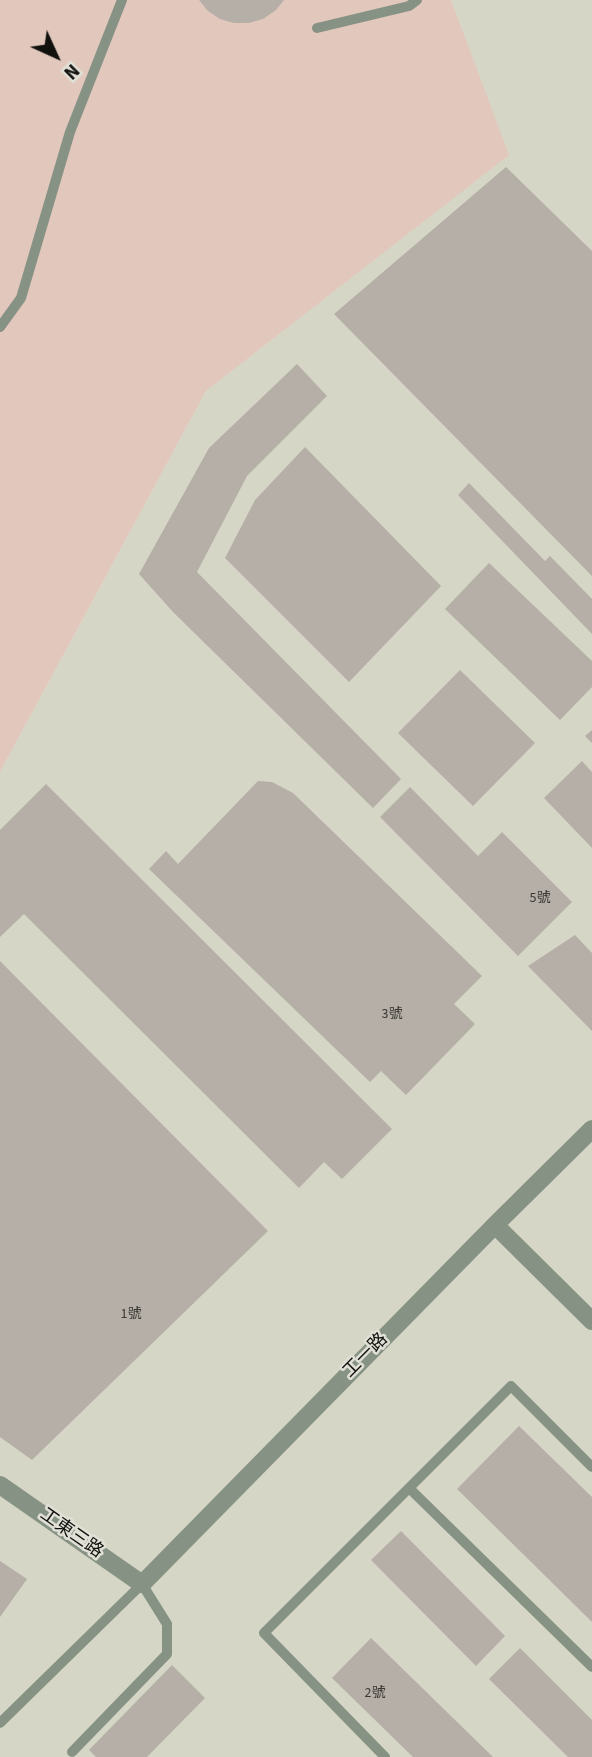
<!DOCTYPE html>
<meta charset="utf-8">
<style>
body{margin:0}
#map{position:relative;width:592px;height:1757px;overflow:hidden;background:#e0e0d7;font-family:"Source Sans 3",sans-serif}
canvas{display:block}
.north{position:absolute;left:21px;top:21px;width:70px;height:70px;-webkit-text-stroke:5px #e0e0d7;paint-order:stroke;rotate:135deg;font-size:19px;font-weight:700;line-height:28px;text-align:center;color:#11110e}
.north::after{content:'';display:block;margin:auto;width:24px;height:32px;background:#11110e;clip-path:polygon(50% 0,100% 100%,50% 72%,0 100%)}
</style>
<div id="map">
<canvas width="592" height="1757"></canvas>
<div class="north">N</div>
</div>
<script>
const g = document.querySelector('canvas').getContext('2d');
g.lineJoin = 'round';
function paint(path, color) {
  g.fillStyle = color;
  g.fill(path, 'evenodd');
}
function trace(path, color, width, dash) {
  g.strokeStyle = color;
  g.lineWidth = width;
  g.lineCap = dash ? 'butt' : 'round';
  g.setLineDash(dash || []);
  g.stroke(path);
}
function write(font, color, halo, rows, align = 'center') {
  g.font = font + ' "Source Sans 3","Noto Sans TC",sans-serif';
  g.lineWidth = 5;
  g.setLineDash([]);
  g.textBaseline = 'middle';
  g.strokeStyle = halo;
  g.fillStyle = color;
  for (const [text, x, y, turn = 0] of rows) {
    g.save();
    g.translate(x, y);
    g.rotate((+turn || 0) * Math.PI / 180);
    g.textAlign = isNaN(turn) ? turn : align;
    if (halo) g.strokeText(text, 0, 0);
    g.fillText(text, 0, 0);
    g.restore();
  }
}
paint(new Path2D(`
 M451,0h141v1757h-592v-985l206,-381 302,-236z`), '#d6d6c6');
paint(new Path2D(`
 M0,0h451l58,155 -303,236 -206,381z`), '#e2c7bc');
paint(new Path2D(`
 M199,0h85l-8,10 -13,9 -14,4h-15l-14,-4 -12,-8z
 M506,167l86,84v325l-258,-262z
 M297,364l30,32 -80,80 -50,96 204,207 -28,29 -200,-196 -34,-38 70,-126z
 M305,447l136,139 -92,96 -124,-124 30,-58z
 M469,483l76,78 5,-5 42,43v35l-134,-139z
 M489,563l103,98v26l-32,33 -115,-111z
 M460,670l75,73 -62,63 -75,-73z
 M592,730v13l-7,-7z
 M582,761l10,11v76l-48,-50z
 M258,781l14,1 21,11 189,183 -28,28 21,20 -69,71 -25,-24 -11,11 -221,-213 17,-18 12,13z
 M46,784l346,345 -50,50 -18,-17 -25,26 -275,-274 -24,23v-107z
 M410,787l68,69 24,-24 70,70 -54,54 -138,-139z
 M575,935l17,18v78l-64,-65z
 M0,961l268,270 -236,229 -32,-23z
 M519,1426l73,71v125l-135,-133z
 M401,1531l104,105 -29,30 -105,-106z
 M0,1561l27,18 -27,38z
 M371,1638l122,119h-80l-81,-79z
 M520,1648l72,72v37h-24l-79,-78z
 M172,1665l33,33 -58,59h-51l-7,-7z`), '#b5afa7');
trace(new Path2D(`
 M317,28l92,-22 8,-6
 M0,327l21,-29 49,-166 52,-132
 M409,1488l183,179
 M0,1723l142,-139 25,40v30l-95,98
 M385,1757l-121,-124 247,-247 81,81`), '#869283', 10);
trace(new Path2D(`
 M495,1225l97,96
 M0,1485l142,99 353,-359 97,-96`), '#869283', 18);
write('14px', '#3a3834', null, [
 ["5號",540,899],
 ["3號",392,1015],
 ["1號",131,1315],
 ["2號",375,1694]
]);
write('18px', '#11110e', '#e0e0d7', [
 ["工一路",366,1356,-45],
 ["工東三路",71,1534,35]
]);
</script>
